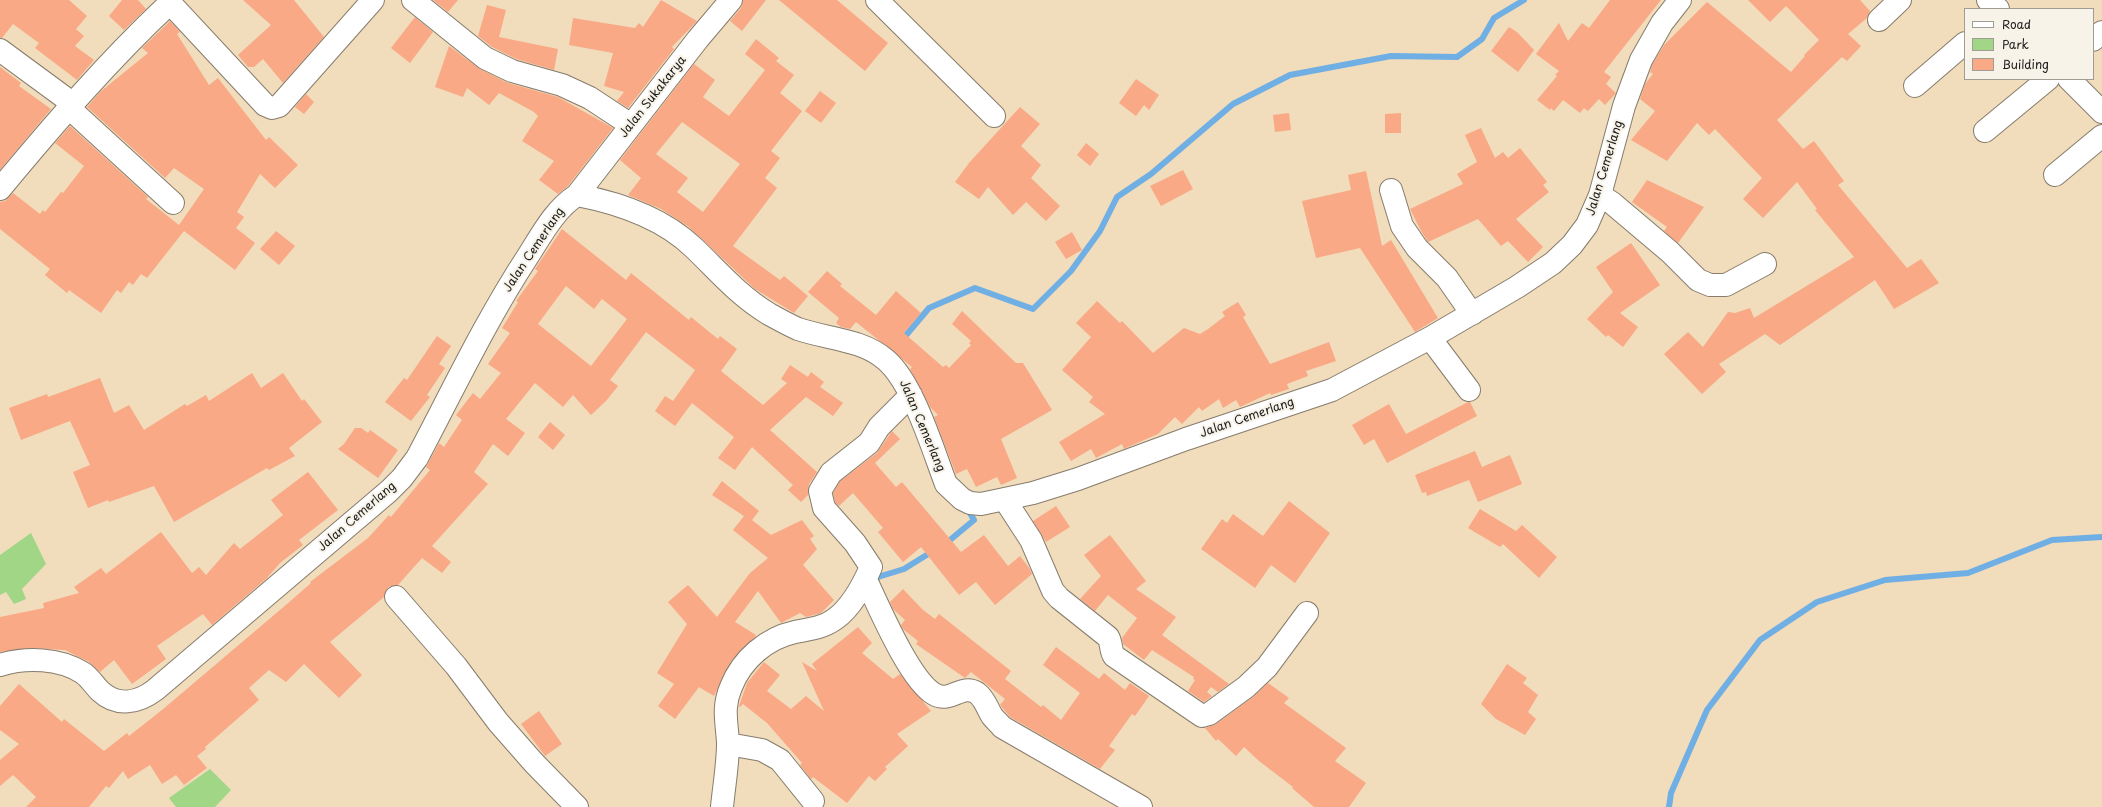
<!DOCTYPE html>
<style>
body{margin:0}
#map{position:relative;width:2102px;height:807px;overflow:hidden;background:#f1dcbc;font-family:"Playpen Sans",sans-serif}
canvas{display:block}
.legend{position:absolute;left:1964px;top:8px;width:130px;height:72px;box-sizing:border-box;background:#f7f3e8;border:1px solid #9f9d96;margin:0;padding:5px 7px;list-style:none;font-size:12px;color:#1c1c1c}
.legend li{display:flex;align-items:center;gap:8px;height:20px}
.legend b{width:20px;border:1px solid #9f9d96}
</style>
<div id="map">
<canvas width="2102" height="807"></canvas>
<ul class="legend">
<li><b style="height:5px;background:#fff"></b>Road</li>
<li><b style="height:11px;background:#a1d687"></b>Park</li>
<li><b style="height:11px;background:#f9a986"></b>Building</li>
</ul>
</div>
<script>
const g = document.querySelector('canvas').getContext('2d');
g.lineJoin = 'round';
function paint(path, color) {
  g.fillStyle = color;
  g.fill(path, 'evenodd');
}
function trace(path, color, width, dash) {
  g.strokeStyle = color;
  g.lineWidth = width;
  g.lineCap = dash ? 'butt' : 'round';
  g.setLineDash(dash || []);
  g.stroke(path);
}
function write(font, color, halo, rows, align = 'center') {
  g.font = font + ' "Playpen Sans",sans-serif';
  g.lineWidth = 4;
  g.setLineDash([]);
  g.textBaseline = 'middle';
  g.strokeStyle = halo;
  g.fillStyle = color;
  for (const [text, x, y, turn = 0] of rows) {
    g.save();
    g.translate(x, y);
    g.rotate((+turn || 0) * Math.PI / 180);
    g.textAlign = isNaN(turn) ? turn : align;
    if (halo) g.strokeText(text, 0, 0);
    g.fillText(text, 0, 0);
    g.restore();
  }
}
paint(new Path2D(`
 M31,533l15,31 -24,25 4,10 -12,5 -8,-12 -6,3v-40z
 M210,769l21,21 -16,17h-39l-7,-9z`), '#a1d687');
trace(new Path2D(`
 M902,340l27,-32 46,-20 58,21 38,-38 29,-40 17,-34 34,-23 82,-70 57,-29 101,-19 66,1 25,-18 12,-21 30,-18
 M944,545l30,-25 -7,-12
 M874,584l4,-7 26,-8 29,-18
 M1669,807l2,-14 36,-83 53,-70 57,-38 68,-22 83,-7 84,-33 50,-3`), '#70afe3', 6);
paint(new Path2D(`
 M0,0h69l18,16 -11,13 8,7 -9,10 19,14 -17,20 -42,-32 4,-5 -26,-19 -11,14h-2z
 M122,0h16l8,9 -22,21 -15,-14z
 M243,0h51l30,37 -41,46 -20,-24 -9,8h-6l-10,-12 33,-30z
 M433,0h25l-10,12z
 M661,0l36,21 -25,26 2,2 -46,59 -11,-7 7,-9 -20,-6 9,-33 -44,-8 4,-27 62,10 4,-5 4,4z
 M743,0h23l-24,31 -12,-10 11,-13z
 M779,0h58l51,43 -23,28z
 M1610,0h51l-57,72 7,5 -5,7 10,9 -11,12 -6,-6 -11,12 -4,-3 -4,5 -17,-13 -9,11 -3,-3 -1,2 -13,-10 20,-24 -2,-1 4,-4 -23,-17 23,-31 9,18 14,-18 7,5z
 M1748,0h112l10,11 -3,7 -19,16 13,12 -14,15 -5,-4 -65,63 26,29 11,-8 30,40 -6,4 69,83 14,-9 18,24 -45,26 -19,-29 -95,65 -15,-11 -46,30 7,8 -24,22 -38,-40 24,-22 15,15 25,-35 7,1 15,-5 4,10 100,-61 -39,-47 2,-1 -20,-27 -34,36 -20,-19 19,-21 -47,-49 -6,6 -12,-12 -30,38 -36,-21 24,-29 -15,-12 5,-15 8,-10 -3,-2 2,-7 12,-20 43,-43 84,70 14,-16 -1,-1 15,-15 -33,-34 -16,16z
 M487,5l19,5 -7,27 59,12 -4,21 -38,-11 -24,-12 -14,-11z
 M415,17l18,15 -23,31 -19,-15z
 M170,21l10,11 -3,2 32,51 9,-7 48,62 3,-3 29,28 -23,23 -15,-14 -23,38 7,5 -8,11 19,15 -20,27 -51,-39 -37,47 -6,-4 -8,11 -4,-3 -8,11 -4,-3 -16,23 -32,-23 -2,3 -22,-18 5,-6 -50,-40v-27l5,-1 8,-8 27,21 3,-4 2,2 16,-20 2,1 21,-27 -29,-23 15,-17 78,71 -2,2 33,26 25,-36 -30,-21 -9,10 -78,-71 13,-15 48,-39 -6,-5z
 M1509,27l8,5 17,18 -16,22 -27,-21z
 M756,39l23,19 -3,3 18,14 -14,18 22,18 -31,40 9,7 -15,20 12,10 -44,58 47,34 4,-4 24,20 -14,17 -39,-24 -66,-62 -28,-18 -33,-14 13,-17 -21,-18 74,-96 21,16 -12,17 26,19 36,-46 -20,-16zM682,122l58,42 -37,48 -26,-20 11,-14 -32,-24z
 M449,46l31,23 28,14 50,14 55,31 -45,58 -10,8 -19,-14 15,-19 -32,-20 16,-25 -4,-4 -35,-19 -10,12 -22,-17 -4,9 -28,-10z
 M0,67l21,16 -2,3 32,23 -51,61z
 M1136,79l23,16 -10,15 -5,-5 -8,11 -17,-13z
 M820,91l16,12 -15,20 -16,-12z
 M306,94l8,8 -10,12 -9,-7z
 M1020,107l20,17 -19,22 20,19 -10,13 29,28 -14,15 -20,-19 -13,13 -25,-28 -9,12 -24,-17 14,-19z
 M1289,113l2,17 -16,2 -2,-17z
 M1401,113v20h-16v-19z
 M1481,128l14,30 8,-6 5,6 12,-10 27,34 -4,3 6,7 -33,27 27,28 -15,15 -20,-21 -7,5 -23,-27 -50,23 -7,-11 -11,-22 53,-25 -6,-10 20,-12 -12,-27z
 M1086,143l13,11 -9,12 -13,-11z
 M1183,170l10,19 -32,17 -11,-20z
 M1366,171l16,75 9,-6 47,78 -23,14 -55,-84 -44,10 -14,-57 49,-11 -3,-15z
 M1647,180l57,27 -26,36 -14,-12 3,-4 -35,-25z
 M562,229l64,51 5,-7 58,47 2,-3 27,22 2,-3 17,13 -16,22 42,34 24,-22 -6,-4 9,-14 18,12 3,-5 13,10 -4,5 23,16 -10,13 -27,-19 -36,33 47,42 -8,12 -1,11 -7,7 -13,-12 5,-5 -41,-38 -17,23 -17,-12 16,-21 -42,-34 -17,23 -20,-15 10,-15 8,5 22,-31 -49,-38 -36,48 8,6 -12,15 -15,14 -18,-20 -10,12 -28,-24 -29,36 19,14 -17,23 -15,-12 -19,28 14,12 -56,62 19,16 -9,11 -20,-15 -24,27 -10,2 -4,10 -54,45 32,33 -23,23 -35,-34 -18,18 -17,-12 -20,18 10,12 -54,47 1,2 -9,7 10,12 -23,17 -8,-10 -14,9 -12,-19 -22,14 -5,-8 -14,17 -3,-2 -17,21h-63l10,-10 -23,-22 -13,11v-26l19,-16 -19,-14v-24l19,-22 43,38 2,-3 40,32 23,-18 2,3 33,-26 125,-106 24,-21 -1,-1 58,-44 21,-23 2,2 39,-47 -4,-3 13,-24 5,4 18,-27 -6,-5 17,-22 7,6 21,-26 -13,-9 22,-31 -8,-5 16,-26 -2,-1 22,-30 -3,-2zM566,286l28,23 8,-10 25,20 -36,47 -53,-42z
 M276,231l19,15 -16,19 -19,-16z
 M1072,232l10,18 -16,9 -11,-17z
 M1631,243l29,42 -40,28 18,14 -15,20 -15,-12 -2,2 -19,-18 26,-27 -17,-25z
 M827,271l15,13 -2,2 36,29 20,-24 25,22 -17,20 39,34 3,-2 3,3 22,-23 -2,-2 2,-2 -19,-17 10,-13 54,52h7l29,47 -51,29 16,39 -16,7 -4,-8 -21,10 -9,-18 -11,5 -22,-57 4,-2 -8,-8 -20,-38 2,-2 -56,-45 -6,7 -9,-2 -5,-4 3,-5 -31,-26z
 M1097,301l23,22 2,-2 31,32 31,-25 16,6 8,-5 17,-13 -3,-4 16,-10 8,13 -3,2 27,47 59,-22 7,19 -30,10 2,5 -21,8 2,5 -18,6 -1,-2 -30,14 -4,-7 -13,8 -4,-9 -17,12 -3,-4 -17,17 -7,-7 -17,17 -30,13 -4,2 -2,-5 -26,14 -5,-9 -20,12 -12,-19 46,-28 -16,-12 4,-5 -31,-27 29,-33 -15,-14z
 M437,336l14,10 -12,18 6,4 -18,27 3,2 -19,24 -26,-19 19,-24 3,2z
 M252,373l9,15 22,-15 19,28 2,-2 18,23 -33,26 6,8 -26,14 -2,-2 -93,54 -20,-36 -45,16 -1,-2 -20,8 -15,-36 17,-7 -20,-44 -49,19 -12,-32 38,-14 1,3 52,-19 14,35 15,-8 15,25 41,-26 2,2 19,-11 3,6z
 M1468,402h2l7,14 -90,47 -13,-24 -10,6 -12,-20 37,-21 17,30z
 M550,422l15,13 -12,15 -15,-13z
 M355,428h6l7,5 2,-3 28,20 -20,28 -40,-29 6,-5z
 M892,431l8,8 -25,24 21,24 6,-5 59,70 23,-17 24,31 12,-10 10,13 2,5 -37,31 -19,-23 -17,13 -38,-48 -18,15 -25,-30 5,-4 -30,-35 -14,13 -4,-4 -2,-9 7,-12 37,-28z
 M1475,451l7,16 28,-12 12,29 -44,18 -9,-22 -42,16 -1,-4 -4,1 -7,-18z
 M308,472l30,38 -39,30 4,5 -23,18 -14,16 -54,46 -9,-11 -46,32 9,13 -34,25 -18,-24 -14,12 -11,-10 -24,-12 -34,-2 -31,4v-35l44,-9 -1,-5 36,-10 -5,-6 27,-19 5,6 55,-42 31,41 7,-6 7,8 28,-32 6,6 43,-34 -12,-15z
 M722,481l37,30 -7,9 19,15 31,-15 12,16 -4,3 7,10 -14,16 31,35 -13,13 -15,4 -6,-4 -19,10 -23,-32 -23,31 21,13 -1,2 -24,24 -17,35 -15,-9 -24,32 -17,-13 16,-22 -17,-11 30,-49 -19,-22 20,-17 29,32 33,-44 18,-15 -35,-28 11,-14 -32,-21z
 M1289,501l41,32 -35,50 -24,-18 -16,23 -54,-39 21,-30 5,4 6,-9 30,22z
 M1056,506l14,21 -24,15 -13,-21z
 M1480,509l36,22 6,-6 35,32 -18,21 -36,-34 -3,3 -32,-19z
 M1110,535l36,46 -10,8 40,28 -14,18 67,49 -11,8 -7,-5 -4,5 5,4 -8,6 -16,-11 7,-11 -2,-1 1,-2 -42,-27 -8,10 -21,-16 -1,-6 15,-20 -29,-23 -13,16 -15,-12 21,-23 -17,-21z
 M903,589l19,20 13,10 4,-5 72,57 -6,8 36,28 2,-2 18,15 19,-27 -37,-28 13,-18 43,32 5,-6 21,17 5,-7 19,13 -14,20 -3,-2 -23,32 6,4 -15,19 -90,-52 -10,-12 5,-6 -34,-27 -6,6 -49,-34 2,-3 -15,-12 -2,-4 4,-5 -12,-11 -3,-7z
 M858,627l14,16 -10,10 31,26 7,-5 31,37 -34,23 11,12 -23,21 2,2 -12,12 -6,-5 -22,27 -34,-26 -2,2 -11,-14 2,-2 -35,-40 -24,-19 -3,3 -1,-1 8,-23 17,-21 16,13 -13,16 24,18 15,-13 18,15 -22,-49 15,9 -5,-7z
 M1507,664l20,14 -4,5 15,12 -10,17 8,7 -11,16 -29,-16 -15,-15z
 M1268,683l21,15 -5,5 62,45 -11,13 31,22 -17,24h-35l-22,-19 1,-1 -34,-26 -15,-14 -8,9 -18,-17 -2,2 -11,-13 11,-4 37,-27z
 M539,711l23,33 -17,12 -24,-32z`), '#f9a986');
const minor = new Path2D(`
 M413,0l72,58 27,13 50,14 28,13 41,27
 M877,0l117,116
 M1988,0l10,9
 M1879,20l21,-20
 M2093,40l9,-8
 M0,50l72,53
 M2069,79l33,33
 M1915,86l50,-43
 M68,107l105,96
 M1985,131l63,-52
 M2055,175l47,-39
 M0,189c54,-65 109,-129 170,-186l95,102 7,3 7,-2 94,-106
 M1391,190l11,36 15,22 30,30 25,36
 M577,195l121,-156 33,-39
 M1600,195l12,8 58,49 28,28 12,5h16l39,-21
 M1430,338l39,52
 M1005,500l26,40 22,51 6,7 49,39c4,6 2,13 6,19l88,60 7,-2 37,-27 21,-20 40,-54
 M866,580c13,27 43,99 68,114 17,10 27,-11 43,-1 8,6 10,15 15,23 3,4 7,7 10,11l139,80
 M396,597l60,69 42,56 36,41 43,44
 M0,665c26,-8 60,-7 83,8 7,5 11,12 17,18 17,16 38,12 55,-1l234,-199 13,-13 15,-20c36,-68 69,-138 111,-202 14,-22 27,-47 49,-61 42,8 86,23 117,53 25,24 44,47 75,66 9,5 20,11 29,15 29,10 64,10 88,31 27,23 47,90 60,124l16,15 8,4 11,1 52,-11 45,-14 108,-40 146,-49 98,-52 87,-51 36,-24 19,-18 15,-20 13,-30 24,-89 17,-46 21,-37 18,-23
 M728,744l34,6 18,10 33,41
 M722,807c2,-21 6,-43 6,-64 -1,-21 -6,-35 3,-56 11,-28 36,-49 64,-55 15,-3 28,-4 40,-13 17,-12 28,-34 36,-52l-16,-24 -31,-35 -4,-17 11,-18 38,-30 10,-16 32,-32`);
trace(minor, '#867c6c', 24);
trace(minor, '#fff', 22);
write('12px', '#1c1c1c', '#f7f3e8', [
 ["Jalan Sukakarya",653,97,-52],
 ["Jalan Cemerlang",1605,168,-73],
 ["Jalan Cemerlang",534,250,-56],
 ["Jalan Cemerlang",1247,418,-19],
 ["Jalan Cemerlang",922,426,67],
 ["Jalan Cemerlang",357,517,-41]
]);
</script>
